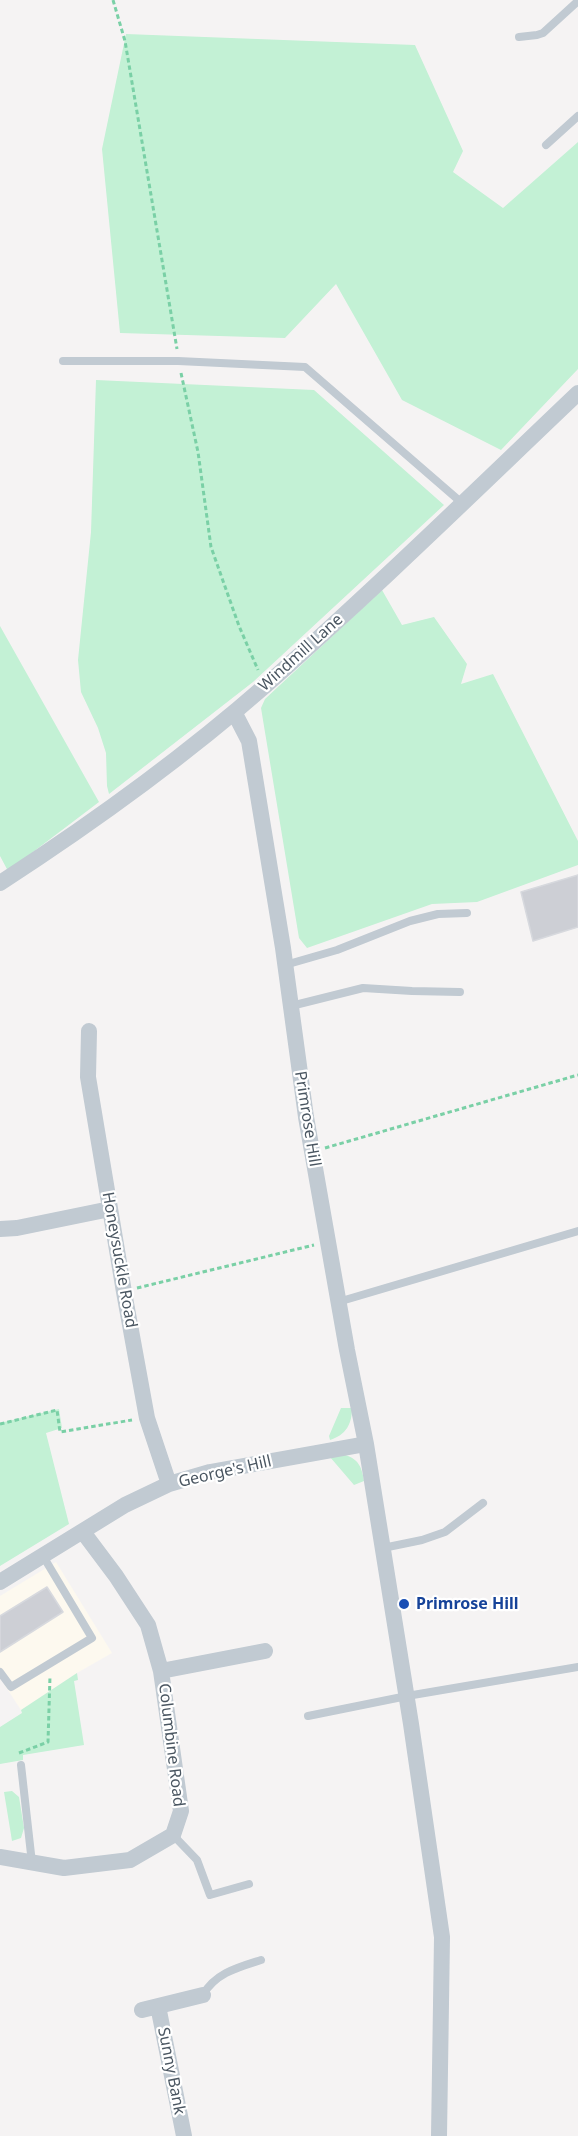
<!DOCTYPE html>
<style>
body{margin:0}
canvas{display:block;background:#f5f3f3}
</style>
<canvas width="578" height="2136"></canvas>
<script>
const g = document.querySelector('canvas').getContext('2d');
g.lineJoin = 'round';
function paint(path, color) {
  g.fillStyle = color;
  g.fill(path, 'evenodd');
}
function trace(path, color, width, dash) {
  g.strokeStyle = color;
  g.lineWidth = width;
  g.lineCap = dash ? 'butt' : 'round';
  g.setLineDash(dash || []);
  g.stroke(path);
}
function write(font, color, halo, rows, align = 'center') {
  g.font = font + ' "Noto Sans",sans-serif';
  g.lineWidth = 4.5;
  g.setLineDash([]);
  g.textBaseline = 'middle';
  g.strokeStyle = halo;
  g.fillStyle = color;
  for (const [text, x, y, turn = 0] of rows) {
    g.save();
    g.translate(x, y);
    g.rotate((+turn || 0) * Math.PI / 180);
    g.textAlign = isNaN(turn) ? turn : align;
    if (halo) g.strokeText(text, 0, 0);
    g.fillText(text, 0, 0);
    g.restore();
  }
}
paint(new Path2D(`
 M56,1562l56,91 -35,20 -56,37 -21,-32v-82z`), '#fdf9ef');
paint(new Path2D(`
 M126,34l289,11 48,106 -10,21 50,36 75,-66v227l-77,81 -99,-50 -66,-116 -51,54 -165,-5 -18,-184z
 M96,380l218,10 130,115 -191,177 -144,112 -2,-8 -1,-33 -8,-25 -17,-36 -3,-32 13,-128z
 M382,590l20,35 32,-8 33,47 -6,20 32,-10 85,167v24l-101,37 -45,2 -125,44 -8,-10 -38,-230 4,-9z
 M0,626l99,176 -91,69 -8,-15z
 M341,1408h11c0,16 -6,27 -22,32l-1,-4z
 M59,1409l3,19 -16,5 23,91 -69,42v-143z
 M345,1455c14,4 17,13 19,26l-10,4 -24,-28z
 M77,1673l1,7 -4,1 10,64 -61,10v5l-23,4v-37l22,-14 -1,-3z
 M12,1791l7,6 5,31 -3,10 -9,3 -8,-49z`), '#c3f1d5');
const building = new Path2D(`
 M578,875v52l-45,14 -12,-49z
 M47,1587l16,25 -63,40v-36z`);
paint(building, '#cdcfd5');
trace(building, '#d7d9de', 1.5);
trace(new Path2D(`
 M113,0l12,41 52,308
 M181,373l17,79 13,95 28,79 19,44
 M325,1148l253,-73
 M137,1288l177,-43
 M0,1424l57,-14 3,22 72,-12
 M19,1753l29,-11 2,-66`), '#7ad0a6', 3, [4.5, 3]);
trace(new Path2D(`
 M519,37l18,-2 6,-2 35,-32
 M546,145l32,-29
 M63,361h115l127,6 157,136
 M285,965l52,-15 73,-29 28,-7 29,-1
 M291,1006l72,-18 49,3 48,1
 M338,1302l240,-71
 M383,1548l39,-8 23,-8 38,-29
 M0,1672l11,15 81,-49 -49,-82
 M308,1716l99,-20 171,-29
 M21,1765l11,98
 M173,1835l24,25 13,35 39,-11
 M203,1995c12,-22 36,-28 58,-35`), '#c1cad2', 8);
trace(new Path2D(`
 M234,712l15,29 34,207 23,169 41,233 19,94 45,280 31,213 -3,199
 M0,883c91,-59 185,-127 266,-198 107,-94 209,-194 312,-292
 M89,1031l-1,46 36,215 23,126 22,66
 M0,1229l17,-1 93,-19
 M0,1582l125,-77 44,-21 41,-12 156,-28
 M161,1671l104,-20
 M0,1857l64,11 66,-8 43,-25 8,-24 -20,-140 -13,-46 -32,-49 -33,-44
 M158,2006l26,130
 M142,2010l61,-15`), '#c1cad2', 16);
for (const [x, y, r, color] of [
 [404,1604,6,"#1a4fb4"]
]) {
  const dot = new Path2D();
  dot.arc(x, y, r, 0, 2 * Math.PI);
  g.fillStyle = color;
  g.fill(dot);
  trace(dot, '#fff', 2);
}
write('16px', '#4a5661', '#fff', [
 ["Windmill Lane",301,653,-42],
 ["Primrose Hill",307,1119,81],
 ["Honeysuckle Road",119,1260,80],
 ["George's Hill",225,1472,-13],
 ["Columbine Road",171,1745,83],
 ["Sunny Bank",171,2071,79]
]);
write('bold 16px', '#164399', '#fff', [
 ["Primrose Hill",416,1604]
], 'left');
</script>
